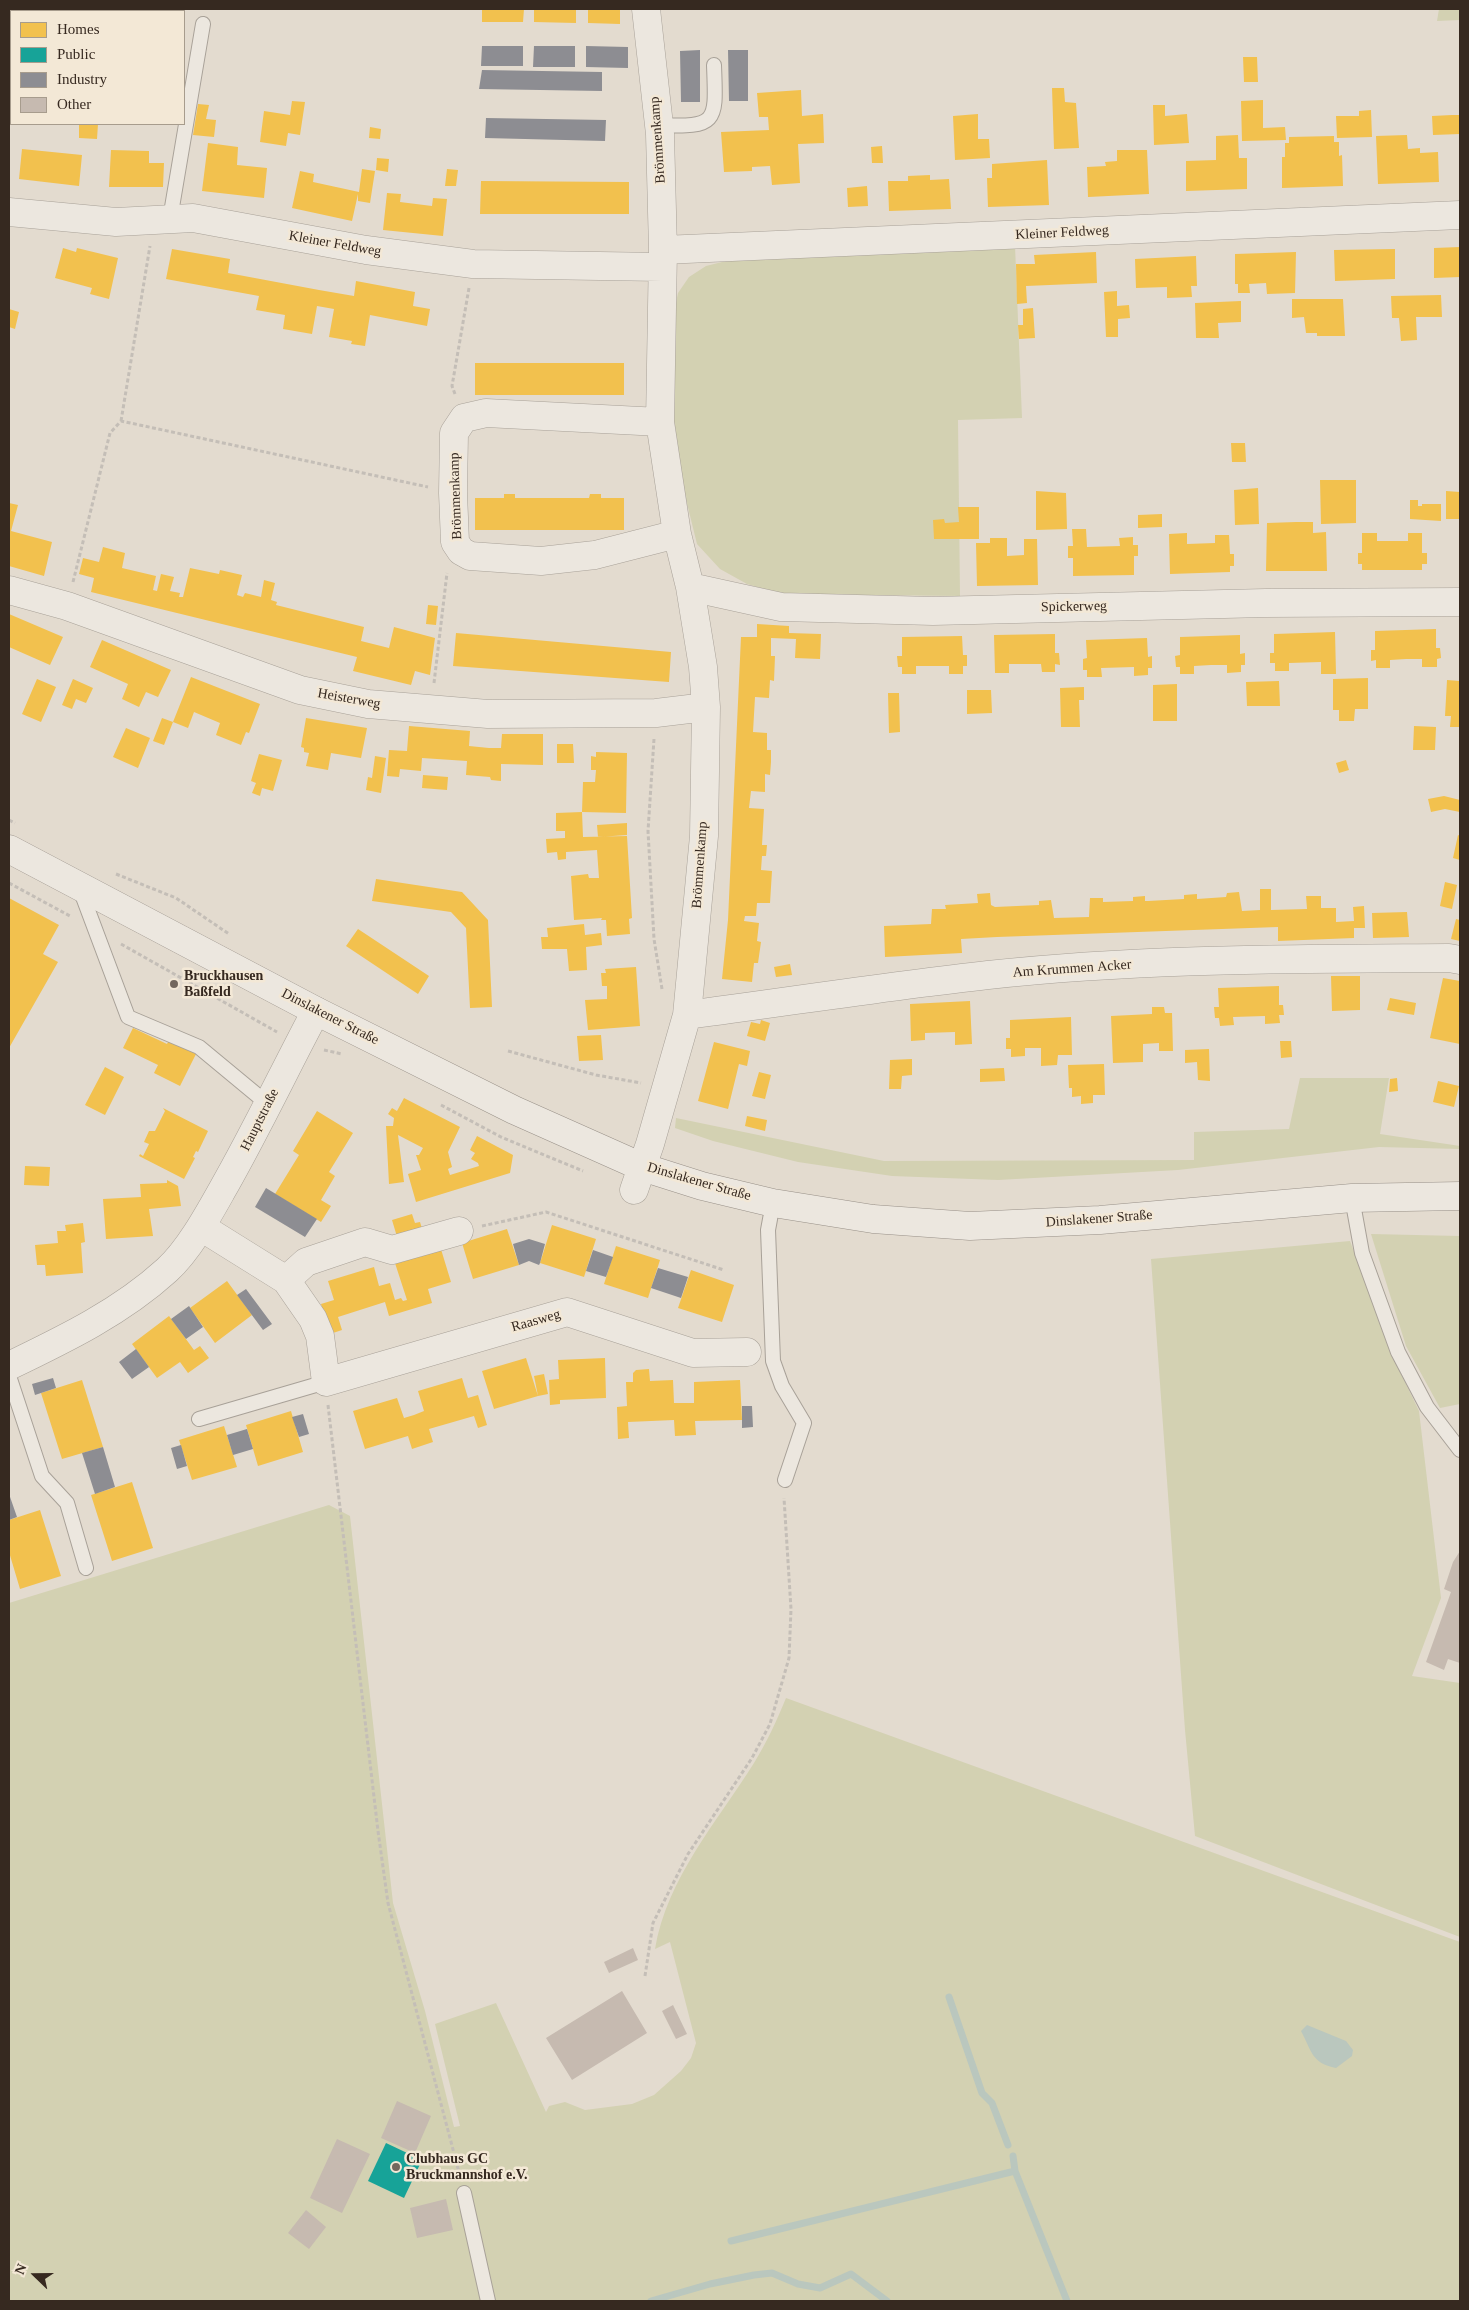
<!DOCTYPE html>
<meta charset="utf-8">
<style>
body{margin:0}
#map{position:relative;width:1469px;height:2310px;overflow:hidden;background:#e3dbcf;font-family:"Times New Roman",serif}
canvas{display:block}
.frame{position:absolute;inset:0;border:10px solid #362920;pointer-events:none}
.legend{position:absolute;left:10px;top:10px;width:175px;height:115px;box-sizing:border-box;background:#f3e8d6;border:1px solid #a79c8d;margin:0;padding:6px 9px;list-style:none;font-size:15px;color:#362920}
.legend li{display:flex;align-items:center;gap:10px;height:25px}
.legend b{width:25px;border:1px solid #a79c8d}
.north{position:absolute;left:10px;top:2250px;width:50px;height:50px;-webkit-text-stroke:4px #f3e8d6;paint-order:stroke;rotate:292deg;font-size:14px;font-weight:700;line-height:20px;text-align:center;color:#362920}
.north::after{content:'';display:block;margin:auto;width:18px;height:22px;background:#362920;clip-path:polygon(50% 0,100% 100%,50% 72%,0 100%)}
</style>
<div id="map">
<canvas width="1469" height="2310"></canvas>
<div class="frame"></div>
<ul class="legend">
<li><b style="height:14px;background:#f2c14e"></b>Homes</li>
<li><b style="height:14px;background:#17a398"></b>Public</li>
<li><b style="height:14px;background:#8d8d92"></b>Industry</li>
<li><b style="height:14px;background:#c6bab0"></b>Other</li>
</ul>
<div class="north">N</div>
</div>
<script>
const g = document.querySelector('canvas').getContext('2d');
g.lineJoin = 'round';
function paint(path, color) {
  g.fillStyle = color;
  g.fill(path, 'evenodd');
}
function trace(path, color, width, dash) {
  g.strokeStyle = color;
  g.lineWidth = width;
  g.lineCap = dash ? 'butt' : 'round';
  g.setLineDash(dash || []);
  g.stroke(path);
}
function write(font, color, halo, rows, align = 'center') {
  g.font = font + ' "Times New Roman",serif';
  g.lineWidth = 5;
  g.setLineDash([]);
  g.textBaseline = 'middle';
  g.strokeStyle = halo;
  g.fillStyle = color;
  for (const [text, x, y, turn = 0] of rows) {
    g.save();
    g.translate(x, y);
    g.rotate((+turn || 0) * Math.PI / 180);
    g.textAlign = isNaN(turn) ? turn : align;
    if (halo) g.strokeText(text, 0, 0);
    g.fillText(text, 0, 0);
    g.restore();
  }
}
paint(new Path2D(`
 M1439,9h21v11l-23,1z
 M1015,246l7,172 -64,2 2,176 -179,-2 -34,-10 -27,-15 -23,-25 -19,-77 -7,-78 3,-77 4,-19 11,-16 17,-11 20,-5z
 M1300,1078h89l-9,56 80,12v3l-81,-2 -201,23 -180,10 -106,-4 -94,-14 -85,-21 -38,-13 1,-10 208,43 310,-1v-28l95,-3z
 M1371,1234l89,2v168l-20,4 -34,-62z
 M1350,1241l44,118 25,52 22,187 -29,78 48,7v254l-265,-101 -10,-106 -34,-471z
 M329,1505l21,11 43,387 32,108 29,116 6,-1 -25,-102 61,-21 50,109 3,-6 16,-4 20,8 47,-6 22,-9 27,-24 10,-13 5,-15 -26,-101 -15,7c12,-71 62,-127 99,-186 13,-21 23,-43 32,-65l674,244v359h-1451v-698z`), '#d3d1b2');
paint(new Path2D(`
 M1307,2025l39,16 7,9 -1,6 -16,12c-25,-5 -24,-17 -35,-37z`), '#bac7be');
paint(new Path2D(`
 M482,9h42l-1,13h-41z
 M534,9h42v14l-42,-1z
 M588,9h32v15l-32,-1z
 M9,36h2v35h-2z
 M1243,57h14l1,25h-14z
 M1052,88h12l1,14 11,1 3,45 -25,1z
 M801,90l1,26 21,-2 1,29 -26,1 2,39 -28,2 -2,-19 -18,1v4l-28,1 -3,-40 48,-2 -1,-13h-9l-2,-24z
 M1263,100v28l22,-1 1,13 -44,1 -1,-40z
 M292,101l13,1 -5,33 -12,-2 -2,13 -26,-4 4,-31 26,4z
 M198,104l11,1 -3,14 10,1 -2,17 -21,-2z
 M1153,105h12v11l22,-2 2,29 -35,2z
 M1371,110l1,27 -35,1 -1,-22h23v-5z
 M978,114v25h11l1,19 -35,2 -2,-44z
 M1452,115h8v19l-27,1 -1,-19z
 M79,124h19l-1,15 -18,-1z
 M370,127l11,2 -1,10 -11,-1z
 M1238,135l1,23h8v31l-61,2v-30l30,-1v-24z
 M1407,135l1,14 12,-1v5l18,-1 1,30 -61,2 -2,-48z
 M1334,136v6h5v14l3,-1 1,31 -61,2v-31h3v-14h4v-6z
 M208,143l30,4 -1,18 30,3 -3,30 -62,-7z
 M882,146l1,17h-11l-1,-16z
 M22,149l60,6 -3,31 -60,-7z
 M111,150l38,1v12h15l-1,24h-54z
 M1117,150h30l2,44 -61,3 -1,-30 19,-1 -1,-4 12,-1z
 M377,158l12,1 -1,13 -12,-2z
 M1047,160l2,45 -61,2 -1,-29h5v-14z
 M362,169l13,2 -5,32 -12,-2v-7l-6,27 -60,-13 8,-37 14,3 -1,8 46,10z
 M447,169l11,1 -2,16h-11z
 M930,175v5l19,-1 2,30 -62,2 -1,-30h20v-5z
 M481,181l148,1v32h-149z
 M867,186l1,20 -20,1 -1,-19z
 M387,193l14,1 -1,8 32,4 1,-8 14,1 -4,37 -60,-6z
 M1460,247v30l-26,1v-30z
 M63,248l13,4 1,-4 41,10 -9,41 -19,-5 2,-6 -37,-10z
 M172,249l58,10 -2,14 91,17 35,6 2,-15 59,11 -2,14 17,3 -3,17 -57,-11 -5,31 -14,-2 1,-3 -23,-4 5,-28 -17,-3 -5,28 -29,-5 2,-14 -29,-5 3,-14 -93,-17z
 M1395,249v30l-60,2 -1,-31z
 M1096,252l1,31 -71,3 1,17 -10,1 -1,-40h19l-1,-9z
 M1296,252l-1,41 -28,1 -1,-11 -17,1 1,9h-12v-9h-3v-30z
 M1196,256l1,30h-6l1,11 -25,1v-11l-31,1 -1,-29z
 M1117,291v15l12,-1 1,13 -12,1v18h-12l-2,-45z
 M1441,295l1,22h-26l1,23 -16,1 -2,-23h-7l-1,-22z
 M1292,299h51l2,37h-28v-3h-11l-2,-16 -12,1z
 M1241,301v21l-23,1 1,15h-23l-1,-35z
 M1033,308l2,30 -16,1 -1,-14h5v-16z
 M9,309l10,3 -4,17 -6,-2z
 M475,363h149v32h-149z
 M1231,443h14l1,19h-14z
 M1320,480h36v43l-35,1z
 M1258,488l1,36 -24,1 -1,-35z
 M1036,491l30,2 1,36 -31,1z
 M1446,491l14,1v27h-14z
 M504,494h11v4h74l1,-4h11v4h23v32h-149v-32h29z
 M1410,500h8v6h4v-2h19v17l-31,-2z
 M9,503l9,2 -7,26 41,11 -8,34 -35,-10z
 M958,507h21v32h-45l-1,-19 11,-1 1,4 14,-1z
 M1162,514v13l-24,1v-13z
 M1296,522h17v11l13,-1 1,39h-61l1,-48z
 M1072,529h14l1,18 33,-1 -1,-8 14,-1v8h5v11h-4v19l-61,1v-18h-5v-12h5z
 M1187,533v11l28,-1v-8h14l1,19h4v12h-4v6l-60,2 -1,-40z
 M1362,533h15v8h31v-8h14v20h5v11h-5v6h-60v-6h-4v-11h4z
 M990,538h17v18l17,-1v-16h13l1,46 -61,1 -1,-43h14z
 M103,547l22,6 -3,15 34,8 -3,14 4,1 4,-17 13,3 -4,14 10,2 -1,4h4l7,-29 29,6 1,-4 22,5 -5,20 6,2 2,-4 16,4 3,-17 11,3 -4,17 6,2 -1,3 88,22 -3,14 28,7 5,-21 41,11 -5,37 -15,-4 -4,14 -58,-14 4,-14 -266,-65 3,-14 -15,-4 4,-16 16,4z
 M428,605l10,1 -2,19 -10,-1z
 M9,614l54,23 -13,28 -41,-18z
 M757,624l32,2v7l32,1 -1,25 -25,-1 1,-19 -25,-1v18h4l-1,25 -4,-1 -1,18 -14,-1 -2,35 14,1v17h4v12l-1,13 -5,-1v18l-14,-1 -2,17 15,1 -2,36h5l-1,11h-4l-1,14 11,1 -2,32h-13l-1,13h-11l-1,5 15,2 -2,18 4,1 -3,21h-4l-2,19 -30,-3 6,-59 13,-283h16z
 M1436,629v19h4l1,10 -4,1v8h-15v-8h-16l-16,1v8h-14v-8l-5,1v-11h4v-19z
 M1335,632l1,42h-15v-12l-32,1v8h-14v-8h-5v-10h4v-19z
 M456,633l215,19 -2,30 -216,-16z
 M1055,634v19h4l1,12 -5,-1v8h-13l-1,-8h-32v9h-14l-1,-38z
 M1240,635v19l5,-1v12h-4v7l-14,1v-8h-16l-17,1v8h-14v-7h-4l-1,-11 5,-1v-18z
 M962,636l1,19h4v11h-4v8h-14v-8h-33v8h-14v-7h-4l-1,-11h5v-19z
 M1147,638l1,19 4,-1v12h-4v7l-14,1v-9l-33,1 1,9h-15v-7h-4v-11l4,-1 -1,-18z
 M102,640l69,30 -13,27 -12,-5 -7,15 -17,-8 6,-15 -38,-17z
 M191,677l69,27 -11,29 -3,-1 -5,13 -25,-10 4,-12 -26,-11 -6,16 -15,-6z
 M1368,678v31h-13l-1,12h-15v-11h-6v-31z
 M37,679l19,8 -15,35 -19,-8z
 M73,679l20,9 -7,15 -10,-4 -4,10 -10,-4z
 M1447,680l13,1v46h-10l1,-11h-6z
 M1279,681l1,25h-33l-1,-24z
 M1177,684v37h-24v-36z
 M1084,687v13h-5l1,27h-19l-1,-39z
 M967,690h24l1,23 -25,1z
 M888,693h11l1,39 -11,1z
 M162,718l11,4 -9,23 -11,-4z
 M306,718l61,10 -6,30 -30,-5 -3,17 -22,-4 3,-13 -5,-1v-4l-3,-1z
 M409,726l61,5 -1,15 20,2h12l1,-14h41v31l-42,-1v17l-10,-1 -1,-3 -24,-2 1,-14 -45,-3 -1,13 -21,-2 -1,8 -12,-1 2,-26 18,1z
 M1414,726l22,1 -1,23h-22z
 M126,728l24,10 -12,30 -25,-11z
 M557,744h16l1,19h-17z
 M596,752l31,1 -1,60 -44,-1 1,-30h12l1,-12h-5v-14l5,1z
 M259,754l23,6 -9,31 -11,-3 -2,8 -8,-3 4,-10 -5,-2z
 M375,756l11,2 -5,35 -15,-3 2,-13 4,1z
 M1346,760l3,10 -10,3 -3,-10z
 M423,775l25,2 -1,13 -25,-2z
 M1444,796l16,4v12l-15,-3 -14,3 -3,-13z
 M582,812l1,25 44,-1 5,82 -3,1 1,15 -23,2 -1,-16h-5l1,-2 -28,2 -3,-44 17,-2 1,4h10l-2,-28 -31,2v7l-8,1 -1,-8 -10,1 -1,-14 19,-1v-7h-9v-18z
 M627,823v12l-29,2 -1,-12z
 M1458,835l2,1v24l-7,-2z
 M376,879l86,13 26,28 4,87 -22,1 -4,-80 -15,-16 -79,-11z
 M1445,882l12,3 -5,24 -12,-3z
 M1260,889h11v21l36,-1 -1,-13h15v12h15v14l18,-1 -1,-14 11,-1 1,22h-11v10l-76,3v-14l-281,10 -36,2 1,14 -77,4 -1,-31 47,-2 1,-15h14l-1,-4 33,-2 -1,-9 13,-1 1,12 4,2 44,-2v-4l12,-1 3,18 35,-1 1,-19h13v4l30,-1v-4l12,-1v5h3l36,-2v-4l13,-1v5l29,-2 1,-4 12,-1 3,19 18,-1z
 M9,898l50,27 -16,29 15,8 -49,86z
 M1407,912l2,25 -36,1 -1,-25z
 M1456,919l4,1v21l-9,-2z
 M584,924l1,11 16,-2 1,12 -16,2 1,23 -18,1 -2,-22h-25l-1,-12h7l-1,-9z
 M358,929l71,47 -11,18 -72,-48z
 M790,964l2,11 -16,2 -2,-10z
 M636,967l4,59 -52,4 -3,-30 22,-1v-13h-5l-1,-13h5l-1,-4z
 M1331,976h29v34l-28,1z
 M1443,978l17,3v63l-30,-6z
 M1279,986v19h4l1,10h-5l1,8 -15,1v-8l-32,1 1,8 -14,1 -1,-8h-4l-1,-11h5l-1,-19z
 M1390,998l26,5 -2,12 -27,-5z
 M970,1001l2,43 -17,1v-13l-30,1v7l-14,1 -1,-37z
 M1152,1007h12l1,6h7l1,38h-14v-8l-16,1v18l-30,1 -2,-47 41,-2z
 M1071,1017l1,38h-14l-1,10 -16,1v-18h-16v8l-14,1v-8h-5v-11h4v-18z
 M761,1020l9,3 -5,18 -18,-5 4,-14 9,2z
 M133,1028l34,16 2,-4 27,14 -16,32 -26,-13 4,-8 -35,-17z
 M601,1035l2,25 -24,1 -2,-25z
 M1280,1041h11l1,16 -11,1z
 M714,1042l36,9 -3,15 -8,-2 -11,45 -30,-8z
 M1209,1049l1,32 -12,-1 -1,-18 -12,1v-13z
 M912,1059v16l-10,1 -1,13h-12l1,-29z
 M1104,1064l1,31h-12v8l-12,1v-8l-9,1v-9h-3l-1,-23z
 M105,1067l19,10 -19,38 -20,-10z
 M1004,1068l1,13 -25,1v-13z
 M759,1072l12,3 -6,24 -13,-3z
 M1397,1078l1,13 -9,1 1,-13z
 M1438,1081l21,5 -5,21 -21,-5z
 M404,1098l56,29 -12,25 4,15 -4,2 2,6 29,-9 -1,-3 -7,-4 4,-6 -5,-3 7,-14 36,19 -3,18 -94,29 -8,-28 13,-4 -5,-15h3l4,-7 -25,-13 6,47 -15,2 -3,-58h7l1,-8 -6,-4 4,-6 5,3z
 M163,1108l45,23 -10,21 -2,-1 -3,6 2,1 -11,21 -45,-23 1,-2 3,2 6,-12 -5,-2 5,-11h6l10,-20z
 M317,1111l36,22 -24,39 6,4 -14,24 10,6 -10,16 -46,-28 24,-39 -6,-4z
 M747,1116l20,4 -2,11 -20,-5z
 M25,1166l25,1 -1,19 -25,-1z
 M167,1180l11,6 3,20 -32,3 4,27 -47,3 -3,-40 38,-2 -1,-13 27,-1z
 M412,1214l3,9 5,-1 3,10 -25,8 -6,-20z
 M83,1223l2,19 -4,1 2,30 -37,3 -1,-11h-8l-2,-20 23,-2 -1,-12h9l-1,-6z
 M552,1225l44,14 -12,38 -44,-14z
 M507,1229l12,36 -46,14 -11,-36z
 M440,1246l11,36 -23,7 4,14 -43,13 -4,-14 -47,15 4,13 -12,4 -9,-30 13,-4 -6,-19 46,-14 5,19 11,-3 5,17 6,-2 2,3 4,-1 -13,-40z
 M616,1246l44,14 -12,38 -44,-14z
 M691,1270l43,15 -12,37 -44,-14z
 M227,1281l25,34 -37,28 -25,-35z
 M169,1316l25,34 6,-4 9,12 -21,15 -8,-11 -23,16 -25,-34z
 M526,1358l12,38 -44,13 -12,-38z
 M605,1358l1,40 -46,2v4l-10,1 -1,-25 10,-1 -1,-19z
 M649,1369l1,12 23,-1 1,23h20v-21l46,-2 2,40 -47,1 1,14 -21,1 -1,-16 -46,2 1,16 -11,1 -1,-32 10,-1 -1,-24h7v-9l3,-3z
 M544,1374l4,20 -10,2 -4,-20z
 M462,1378l6,20 10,-3 9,30 -9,3 -4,-12 -45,13 4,13 -21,7 -4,-13 -43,13 -12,-38 44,-13 7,20 10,-3 10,-4 -6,-20z
 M82,1380l21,67 -41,12 -21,-66z
 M291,1411l12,41 -45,14 -12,-41z
 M224,1426l13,41 -45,13 -13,-40z
 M132,1482l21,66 -41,13 -21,-66z
 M40,1510l21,66 -41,13 -11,-37v-32z`), '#f2c14e');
paint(new Path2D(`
 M386,2143l36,17 -18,38 -36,-17z`), '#17a398');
paint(new Path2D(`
 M482,46h41v20h-42z
 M534,46h41v21h-42z
 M586,46l42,1v21l-42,-1z
 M700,50v52h-19l-1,-51z
 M728,50h20v51h-19z
 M482,70l120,2v19l-123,-2z
 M486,118l120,2 -1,21 -120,-3z
 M266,1188l51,31 -12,18 -50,-30z
 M529,1239l16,5 -5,19 -1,2 -10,-4 -10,4 -6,-21z
 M593,1250l20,7 -7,20 -20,-6z
 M658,1268l30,9 -7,21 -30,-10z
 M246,1289l26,35 -9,6 -26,-35z
 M189,1306l14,21 -17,12 -15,-20z
 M136,1349l13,18 -17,12 -13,-17z
 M53,1378l3,10 -21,7 -3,-11z
 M742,1406h10l1,21 -11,1z
 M303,1414l6,20 -10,3 -7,-20z
 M247,1429l6,20 -20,6 -6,-20z
 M181,1445l6,21 -10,3 -6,-21z
 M103,1447l12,40 -20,7 -13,-41z
 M9,1494l8,23 -8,3z`), '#8d8d92');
trace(new Path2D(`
 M949,1997l33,96 10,10 16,42
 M1013,2156l2,15
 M731,2241l284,-70 52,130
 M651,2301l59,-17 44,-9 18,-2 26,11 22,4 31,-14 36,27`), '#bac7be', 7);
paint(new Path2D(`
 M1460,1551v112l-12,-4 -4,11 -18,-8 25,-70 -7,-3 9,-27z
 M633,1948l5,12 -29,13 -5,-11z
 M622,1991l25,42 -75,47 -26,-42z
 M673,2005l14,29 -11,5 -14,-28z
 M397,2101l34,15 -16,37 -34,-15z
 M337,2139l33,15 -28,59 -32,-15z
 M446,2199l7,31 -36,8 -7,-30z
 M306,2210l20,17 -17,22 -21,-16z`), '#c6bab0');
const lane = new Path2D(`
 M659,125c60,3 57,-4 55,-60
 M170,219l33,-195
 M80,889l48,128 71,30 70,58
 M1352,1198l10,55 36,99 29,55 33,43
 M773,1203l-5,27 5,131 9,25 22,37 -19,57
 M9,1376l33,100 25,27 19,65
 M199,1419l127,-37
 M464,2193l24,108`);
const street = new Path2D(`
 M9,212l107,10 77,-4 173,32 107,14 189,3
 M663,250l797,-35
 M660,422l-174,-9 -22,5 -10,15 -1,60 2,49 6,9 9,5 71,5 54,-6 82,-21
 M690,587l91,20 152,4 333,-8 194,-1
 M9,590l58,16 233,84 68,14 120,10 168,-1 50,-6
 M687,1015c100,-13 201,-29 301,-40 153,-17 308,-16 461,-17l11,2
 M634,1190l16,-46 37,-129 17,-179 2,-129 -3,-40 -13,-80 -13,-53 -17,-112 3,-172 -3,-116 -14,-125
 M201,1227l85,53 27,39 7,17 6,46 241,-70 126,41 54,-1
 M286,1280l20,-18 59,-20 27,8 67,-19
 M9,1366c56,-27 112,-54 158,-96 21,-19 40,-53 54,-78 34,-59 63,-121 95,-181`);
const secondary = new Path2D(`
 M9,849l307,162 198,99 128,57 60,19 71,17 100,16 97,7 130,-6 252,-22 108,-2`);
trace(lane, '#a8a198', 16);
trace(street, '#a8a198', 29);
trace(secondary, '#989088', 29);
trace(new Path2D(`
 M455,394l-3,-8 17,-98
 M121,421l29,-175
 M73,582l37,-149 11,-12 307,66
 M434,683l13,-110
 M654,739l-6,92 6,108 8,50
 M9,820l6,3
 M116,874l60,24 53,36
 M9,883l61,33
 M121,944l156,88
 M324,1050l18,4
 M508,1051l88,24 45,8
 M441,1105l60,32 82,34
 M482,1226l64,-14 178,58
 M328,1405l50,426 10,72 72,273
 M645,1976l8,-53 35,-69 64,-96 18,-34 19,-66 2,-49 -7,-111`), '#c4beb7', 3, [4, 2.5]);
trace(lane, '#ece7df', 14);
trace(street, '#ece7df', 28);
trace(secondary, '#ece7df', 28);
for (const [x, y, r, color] of [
 [174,984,5,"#73675d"],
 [396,2167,5,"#73675d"]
]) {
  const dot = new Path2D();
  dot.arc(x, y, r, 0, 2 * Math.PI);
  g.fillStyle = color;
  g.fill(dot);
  trace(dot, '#f3e8d6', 2);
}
write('14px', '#362920', '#f3e8d6', [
 ["Brömmenkamp",658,140,-94],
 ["Kleiner Feldweg",1062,233,-3],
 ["Kleiner Feldweg",335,244,10],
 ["Brömmenkamp",456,496,-92],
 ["Spickerweg",1074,607,-1],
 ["Heisterweg",349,699,10],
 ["Brömmenkamp",700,865,-86],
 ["Am Krummen Acker",1072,969,-4],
 ["Dinslakener Straße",330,1017,27],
 ["Hauptstraße",260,1120,-63],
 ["Dinslakener Straße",699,1182,16],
 ["Dinslakener Straße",1099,1219,-4],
 ["Raasweg",536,1321,-16]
]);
write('bold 14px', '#362920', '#f3e8d6', [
 ["Bruckhausen",184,976],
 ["Baßfeld",184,992],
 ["Clubhaus GC",406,2159],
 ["Bruckmannshof e.V.",406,2175]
], 'left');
</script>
